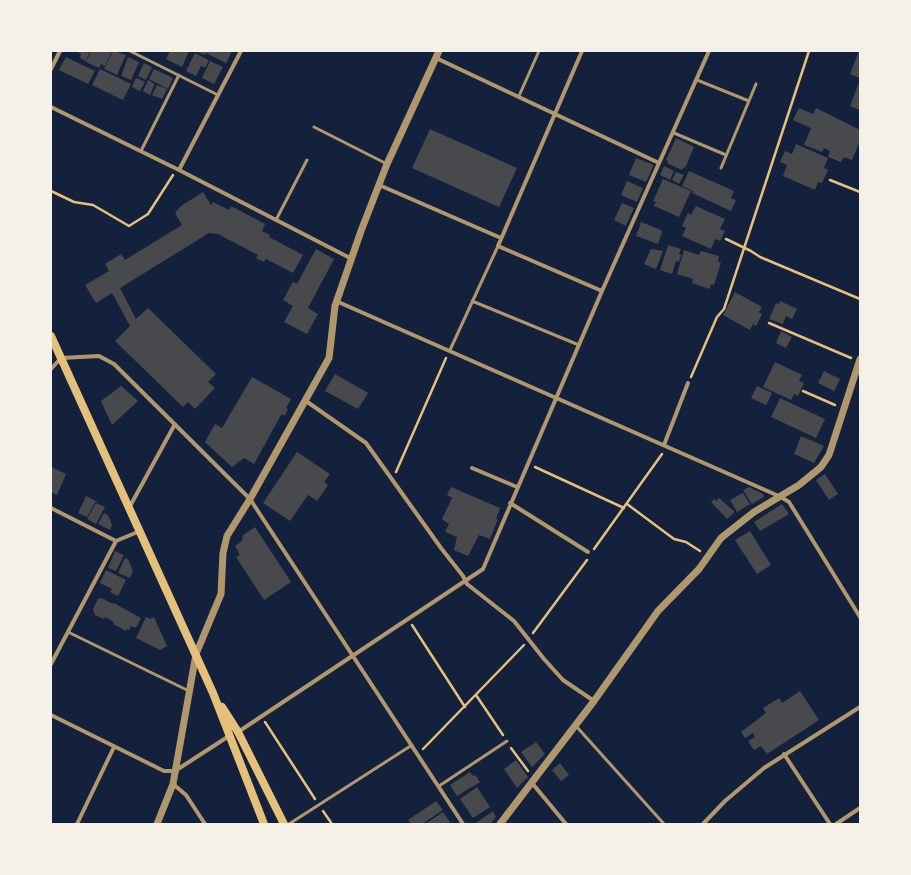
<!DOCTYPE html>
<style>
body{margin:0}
#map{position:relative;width:911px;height:875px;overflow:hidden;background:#14213d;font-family:Bitter,serif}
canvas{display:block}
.frame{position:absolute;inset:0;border:52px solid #f6f1e7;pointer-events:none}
</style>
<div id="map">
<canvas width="911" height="875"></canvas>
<div class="frame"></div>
</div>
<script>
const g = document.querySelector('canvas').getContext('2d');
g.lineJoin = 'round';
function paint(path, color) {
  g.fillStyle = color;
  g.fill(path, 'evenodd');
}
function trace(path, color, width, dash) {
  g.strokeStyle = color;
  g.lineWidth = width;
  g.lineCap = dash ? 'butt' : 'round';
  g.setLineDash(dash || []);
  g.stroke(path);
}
paint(new Path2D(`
 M75,51h15l-4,10 -6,-3 1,-4z
 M91,51h21l-7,15 -4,-2 -2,4 -13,-6z
 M113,51l13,4 -9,20 -13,-6z
 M170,51h19l-7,16 -16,-8z
 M195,51h37l-6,12 -20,-10 -1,2z
 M859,51h1v27l-10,-4z
 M195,53l14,7 -4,8 -4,-2 -5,10 -10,-5z
 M66,57l29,14 -7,13 -29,-14z
 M128,57l11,5 -8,18 -10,-4z
 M210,61l13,6 -9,17 -12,-6z
 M144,63l8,4 -6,13 -8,-4z
 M100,69l31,15 -8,16 -31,-15z
 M154,69l19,9 -5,11 -19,-10z
 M136,78l9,4 -5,9 -8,-4z
 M148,80l7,4 -5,11 -7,-4z
 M860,80v30l-10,-4z
 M157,85l10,4 -5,10 -10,-4z
 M799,108l14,6 3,-6 44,22v11l-8,19 -8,-3 -3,5 -13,-5 2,-6 -6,-3 -2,4 -18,-7 7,-17 -18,-8z
 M430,129l87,39 -18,39 -87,-39z
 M676,138l18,9 -9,21 -2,-1 -1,3 -15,-7 1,-2 -2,-1z
 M796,144l32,14 -4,10 4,2 -6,13 -4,-1 -3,8 -32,-14 4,-11 -7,-3 5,-11 7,3z
 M636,158l18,7 -8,17 -17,-7z
 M664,166l10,5 -4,9 -10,-5z
 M689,171l45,20 -3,7 5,2 -5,11 -39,-18 1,-2 -11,-5z
 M676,172l8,3 -5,9 -7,-4z
 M663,179l28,12 -12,26 -25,-11 2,-4 -3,-1z
 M627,181l16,7 -6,14 -16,-7z
 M203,192l8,13 2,-3 16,8 2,-4 34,18 -3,7 8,4 -1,2 34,18 -10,18 -27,-14 -2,3 -8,-4 2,-3 -40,-21 -9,-1 -89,55 16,31 12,-11 68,66 -8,8 7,6 -20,21 -7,-7 -5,5 -68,-66 15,-15 -18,-33 -16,10 -11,-18 24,-14 -4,-7 16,-10 4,6 57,-35 -7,-12 6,-7z
 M622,203l12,5 -8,18 -12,-6z
 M696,206l29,13 -5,10 5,2 -5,10 -5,-2 -4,10 -29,-13 4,-8 -4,-2 6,-13 3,2z
 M641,222l20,8 1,2 -4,12 -22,-8z
 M668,245l13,4 -2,5 2,1 -2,7 -3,-1 -4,13 -12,-4z
 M316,249l18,10 -26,49 10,6 -11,20 -23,-12 9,-16 -10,-6 10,-18 4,2z
 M651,249l12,2 -7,18 -12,-5z
 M684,250l15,5 2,-4 18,5 -1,6 3,1 -7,22 -3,-1 -1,5 -18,-6 1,-4 -16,-5z
 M735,292l27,15 -3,5 3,2 -6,12 -3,-2 -3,6 -27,-15z
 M780,301l17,8 -5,10 -6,-3 -3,8 -14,-5 7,-16 3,1z
 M781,331l11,6 -6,11 -10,-5z
 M775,362l27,13 -3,6 5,2 -6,13 -4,-2 -3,6 -28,-13z
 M824,371l16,8 -6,12 -16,-8z
 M335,374l33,19 -10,16 -33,-18z
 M252,377l39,22 -5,9 2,1 -3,6h-4l-27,49 -10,-6 -12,9 -27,-25 10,-18 7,4z
 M121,386l17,15 -26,24 -11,-24z
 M757,386l15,7 -6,12 -15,-7z
 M780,398l45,21 -9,19 -45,-21z
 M801,436l23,10 -10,17 -20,-9z
 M297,452l33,22 -6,8 4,3 -11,16 -9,-6 -18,26 -27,-18z
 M51,467l15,7 -9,21 -6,-3z
 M825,474l13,20 -9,6 -13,-20z
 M451,487l49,21 -4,11h2l-8,20 -11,-4 -11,21 -14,-6 3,-13 -12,-5 4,-8 -7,-5 10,-21 -5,-3z
 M749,487l14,7 1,3 -12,7 -9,-14z
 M743,493l7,11 -13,8 -7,-12z
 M86,496l10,5 -9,16 -9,-4z
 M719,498l16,14 -8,7 -16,-17 4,-3 1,2z
 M96,503l9,4 -9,17 -9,-5z
 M782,504l7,10 -29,17 -6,-9z
 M104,513l4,2 4,10 -2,5 -12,-6z
 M255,527l36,55 -27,18 -28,-43 4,-2 -5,-9 7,-5 1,-6z
 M750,531l21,34 -14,9 -22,-34z
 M115,551l9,4 -8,16 -8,-3z
 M125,558l3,1 5,12 -3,7 -12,-5z
 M106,570l20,10 -8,16 -8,-4 2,-3 -12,-6z
 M101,598l12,6 1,-1 27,15 -5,10 -5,-2 -2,4 -2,-1 -1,2 -13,-7 1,-2 -9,-5 -1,2 -9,-4 -2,-6 5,-10z
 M146,617l4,2 4,-2 13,29 -7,4 -24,-12z
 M800,691l19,29 -52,34 -6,-8 -7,4 -6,-9 7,-4 -2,-4 -8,5 -4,-6 25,-19 -3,-5 16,-10 3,5z
 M536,742l9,12 -13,13 -11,-15z
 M516,760l12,17 -11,11 -13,-19z
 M560,763l9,12 -8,6 -9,-11z
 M470,772l3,4 2,-1 5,7 -23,14 -7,-11z
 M477,787l13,20 -17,11 -13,-19z
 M436,801l7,9 -21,14h-11l-3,-4z
 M493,811l3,6 -6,7h-14v-1z
 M443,812l7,10 -3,2h-22z`), '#48494c');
trace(new Path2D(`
 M830,180l30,12
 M51,191l23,11 19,3 36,21 19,-12 25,-39
 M726,239l25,12 9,6 100,42
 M769,323l82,35
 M691,377l26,-60 7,-8 85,-258
 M803,391l32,14
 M535,467l89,41
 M396,472l50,-114
 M627,504l47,35 12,3 14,9
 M594,549l68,-95
 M412,625l53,82
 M533,633l54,-73
 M476,695l27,40
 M265,722l50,77
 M511,748l17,23
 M423,749l101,-104
 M323,811l9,13`), '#e5c07b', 2.5);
trace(new Path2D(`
 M130,51l88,44
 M697,80l52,21
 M519,96l20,-45
 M314,127l73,37
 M674,133l52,22
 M141,151l38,-76
 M721,168l35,-84
 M276,220l31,-60
 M472,301l107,44
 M450,350l48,-104
 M68,632l121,59
 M576,726l88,98
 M439,786l68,-45
 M289,824l123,-79`), '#b1986c', 3);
trace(new Path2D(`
 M582,51l-84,195 104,45
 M436,58l223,105
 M51,69l9,-18
 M51,107l128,63 173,89
 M179,170l62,-119
 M379,185l122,53
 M336,301l445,196 8,5 71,115
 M51,369l10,-11 38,-2 15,8 136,135 213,325
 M306,401l60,42 75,105 22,28 4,8 47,37 30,38 19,21 31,21
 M664,445l24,-62
 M472,468l45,19
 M510,503l78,49
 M51,508l65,33
 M129,508l46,-84
 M51,664l65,-123 24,-10
 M51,715l113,56h11l54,-35
 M238,732l245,-163 119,-278 107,-240
 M784,754l46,70
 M532,783l34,41
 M173,784l13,11 19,29
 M77,824l37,-77
 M703,824l22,-23 39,-33 96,-61
 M836,824l24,-16`), '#b1986c', 4);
trace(new Path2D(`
 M157,824l16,-40 23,-130 25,-60 2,-41 4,-17 23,-37 79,-141 6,-52 26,-75 26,-67 52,-113
 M500,824l94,-123 64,-90 41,-42 22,-31 33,-26 45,-27 22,-18 8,-12 31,-96`), '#b1986c', 7);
trace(new Path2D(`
 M51,336l162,357 51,131
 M222,707l16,25 46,92`), '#e5c07b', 8);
</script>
